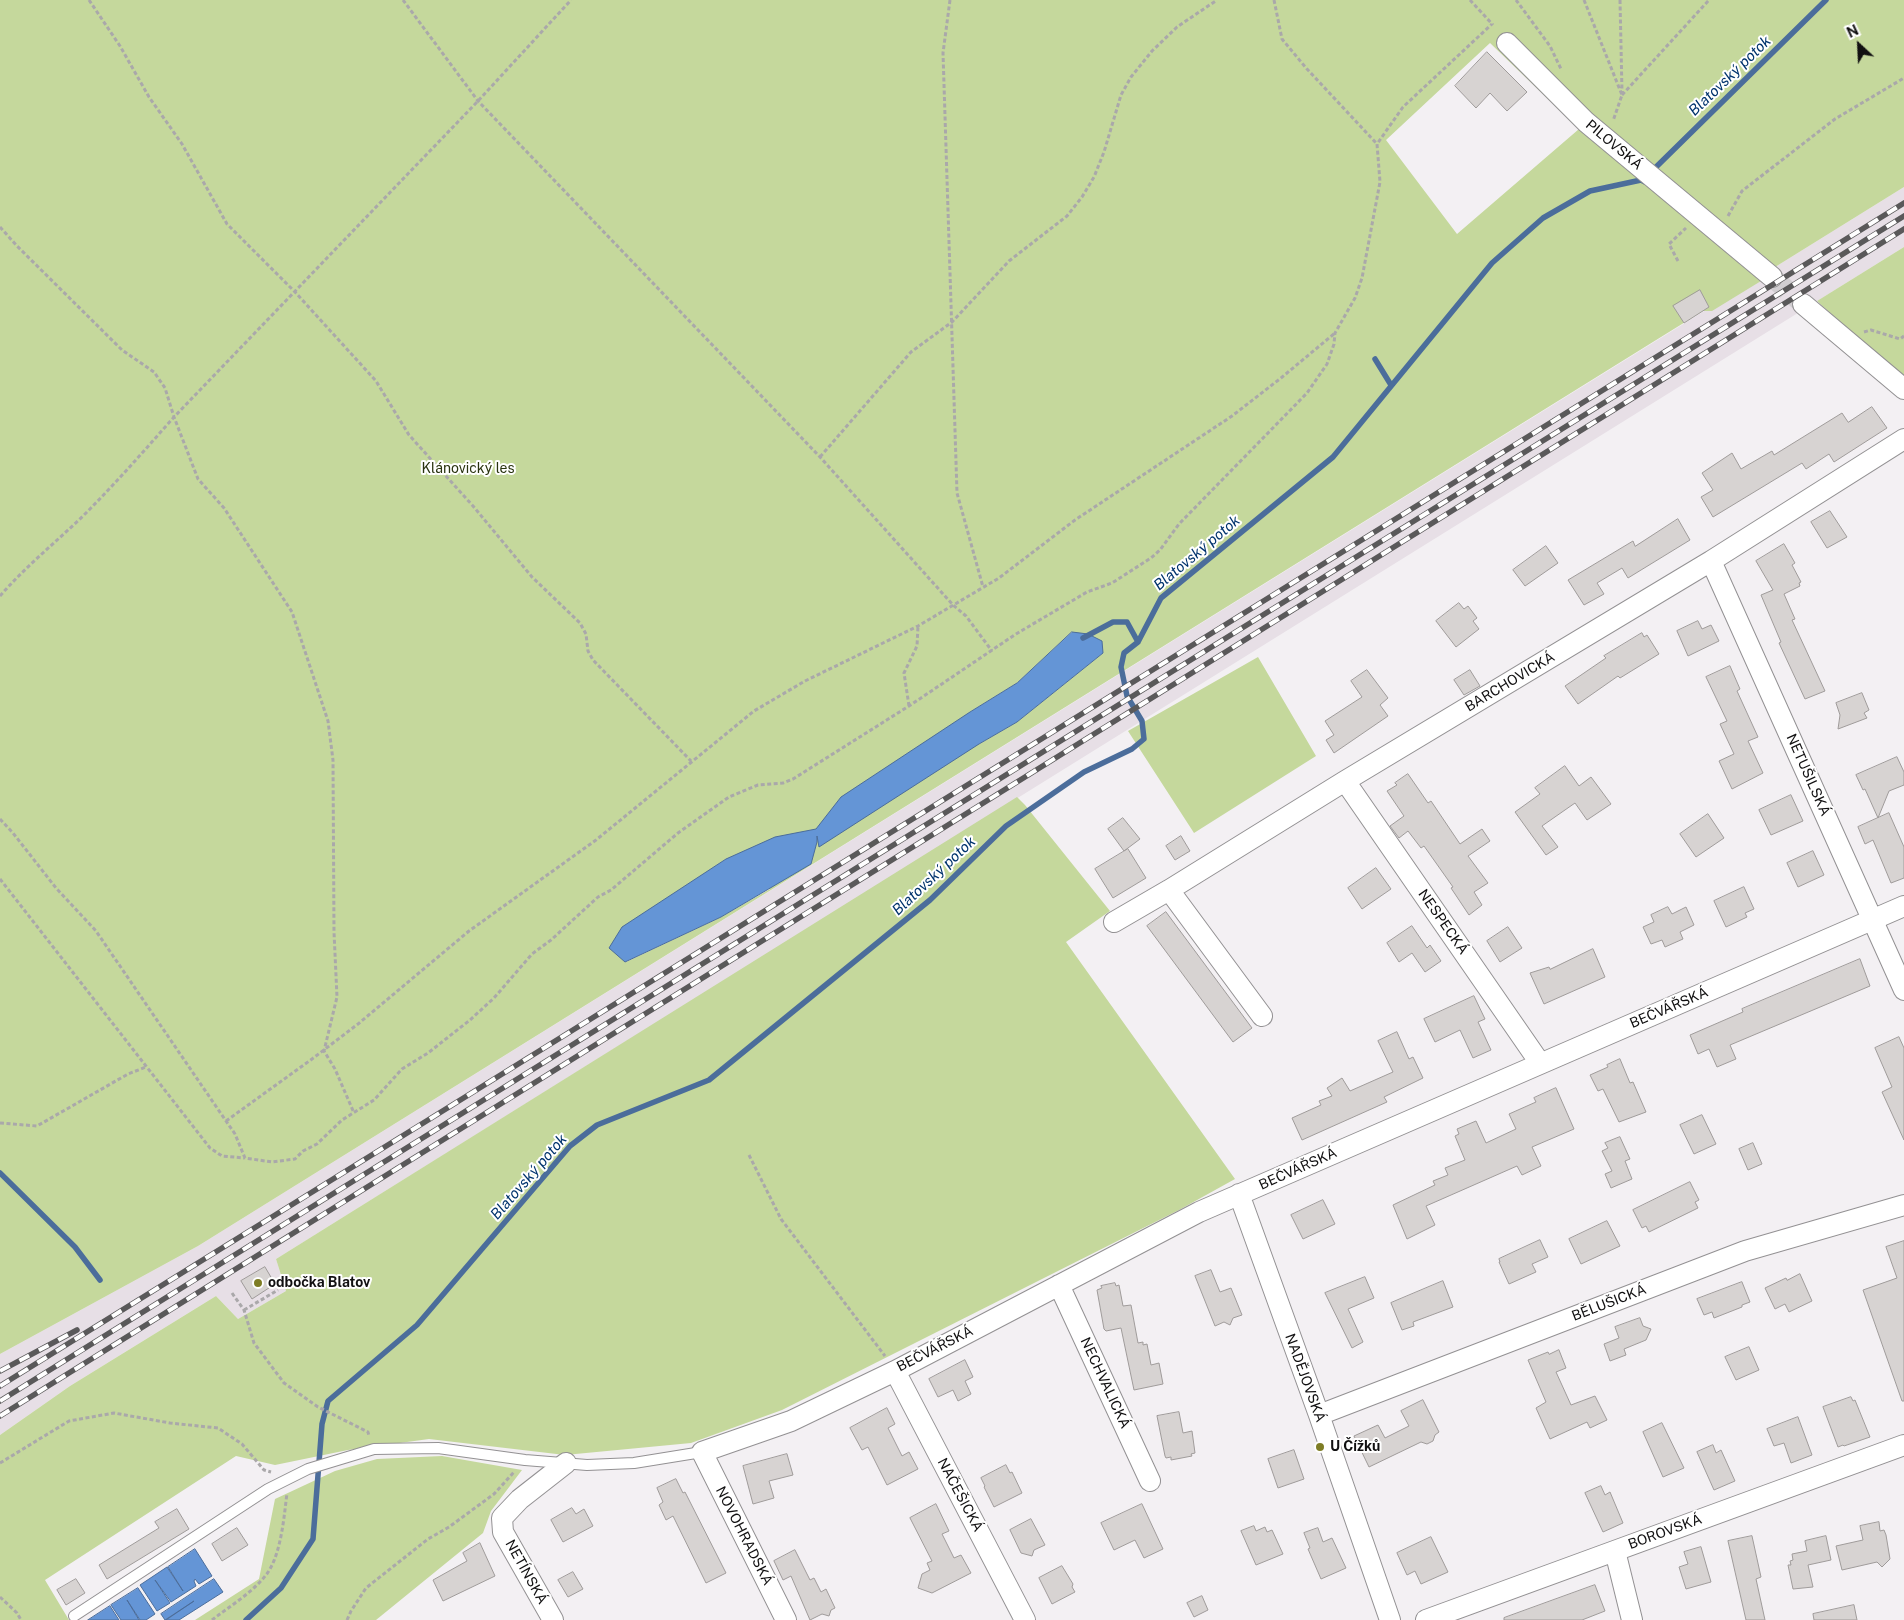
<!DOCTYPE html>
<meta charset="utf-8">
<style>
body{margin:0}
#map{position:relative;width:1904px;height:1620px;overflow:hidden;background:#f3f0f3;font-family:"Public Sans",sans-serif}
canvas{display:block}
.north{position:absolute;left:1834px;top:20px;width:50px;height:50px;-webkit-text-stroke:4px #fff;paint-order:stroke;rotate:335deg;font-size:14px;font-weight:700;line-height:20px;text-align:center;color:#111011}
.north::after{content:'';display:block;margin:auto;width:18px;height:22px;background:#111011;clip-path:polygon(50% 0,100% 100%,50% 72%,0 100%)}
</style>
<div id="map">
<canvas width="1904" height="1620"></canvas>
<div class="north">N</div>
</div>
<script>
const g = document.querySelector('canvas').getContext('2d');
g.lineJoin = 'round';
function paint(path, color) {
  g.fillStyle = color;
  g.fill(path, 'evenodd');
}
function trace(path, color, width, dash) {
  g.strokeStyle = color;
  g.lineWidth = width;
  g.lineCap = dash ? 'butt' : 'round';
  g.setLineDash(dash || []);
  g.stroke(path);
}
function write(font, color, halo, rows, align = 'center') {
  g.font = font + ' "Public Sans",sans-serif';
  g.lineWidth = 4;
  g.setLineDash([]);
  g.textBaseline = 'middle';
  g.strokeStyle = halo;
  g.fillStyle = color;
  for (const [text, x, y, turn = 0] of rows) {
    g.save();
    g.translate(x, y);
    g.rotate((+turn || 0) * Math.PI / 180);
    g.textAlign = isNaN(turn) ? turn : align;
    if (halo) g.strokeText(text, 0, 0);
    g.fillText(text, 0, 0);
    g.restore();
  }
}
paint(new Path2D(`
 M1904,187v60l-1628,1012 10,32 -48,28 -22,-23 -146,90 -70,49v-81l198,-108z`), '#e7dfe6');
paint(new Path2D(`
 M0,0h1904v187l-145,90 2,4 -49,30h-9l-42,26 -1463,909 -198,108zM1490,43l89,86 -122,105 -71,-94zM1072,632l31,21 -86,69 -38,22 -9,-32 47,-29zM726,859l44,30 -49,28 -95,45 81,-89z
 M1904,247v134l-87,-80z
 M1258,657l58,99 -122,77 -66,-102z
 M1017,797l8,8 85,106 -44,31 169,237 -56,31 -397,200 -91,33 -126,12 -136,-16 -81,11 -73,15 -39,-9 -191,124 24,40h-69v-185l70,-49 146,-90 22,23 48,-28 -10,-32z
 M442,1456l80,14 -31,41 -8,22 -107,87h-181l64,-41 16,-80 60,-28 42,-12z`), '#c5d89c');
const water = new Path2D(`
 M1072,632l16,2 14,7 1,12 -86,69 -38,22 -160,103 -2,-11v6l-6,22 -90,53 -96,45 -16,-14 13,-21 104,-68 49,-22 41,-8 25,-32 129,-85 47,-29z
 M195,1549l17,27 -13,8 -4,-5 -1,2 2,5 -25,16 -16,-22 15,23 -13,8 -17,-26 27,-18 16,24 -15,-24z
 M214,1579l9,13 -44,28h-13l28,-19 -29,19 -4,-6z
 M138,1588l17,26 -9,6h-6l-13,-20 12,20h-18l-10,-15z
 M110,1606l9,14h-31z`);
paint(water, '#6495d6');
trace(water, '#4b6d9b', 1);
trace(new Path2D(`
 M1653,170l173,-170
 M1375,359l16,26
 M1083,638l30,-16h14l11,20
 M0,1173l75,74 25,33
 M246,1620l35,-32 32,-49 9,-115 6,-23 89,-76 153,-179 27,-21 112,-45 221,-180 76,-74 78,-54 48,-23 12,-10 -2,-18 -15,-25 -6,-29 3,-14 14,-11 23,-44 172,-141 159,-194 51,-45 47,-27 51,-11 4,2`), '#4b6d9b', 5.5);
const building = new Path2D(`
 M1487,52l40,40 -20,19 -17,-18 -14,15 -21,-22z
 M1700,290l9,17 -25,16 -11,-17z
 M1872,407l15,21 -53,34 -5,-8 -23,15 -4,-6 -89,54 -12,-20 12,-7 -11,-17 30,-20 9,16 31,-18 2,4 68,-42 6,9z
 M1830,511l17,26 -20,11 -16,-26z
 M1678,519l12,21 -62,38 -6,-10 -25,15 7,11 -20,11 -16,-25 65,-39 2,5z
 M1784,544l11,19 -3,2 9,17 -2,1 1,3 -16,8 11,25 -3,1 33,71 -20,8 -26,-56 2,-1 -20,-47 12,-5 -17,-29z
 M1546,546l12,17 -33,23 -12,-16z
 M1459,603l5,6 4,-3 9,12 -4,3 6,8 -23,18 -20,-26z
 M1698,621l4,8 9,-4 8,16 -31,15 -11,-25z
 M1642,633l2,4 3,-2 12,19 -39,24 -2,-2 -40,28 -13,-18 41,-28 -2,-2z
 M1730,666l10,23 -3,2 21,46 -10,4 15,32 -31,16 -13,-28 15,-7 -14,-30 7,-3 -21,-44z
 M1367,670l21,28 -8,7 8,11 -54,37 -8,-13 8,-5 -9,-14 37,-24 -11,-16z
 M1470,670l10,16 -16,9 -10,-15z
 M1862,693l7,17 -5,3 3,5 -29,11 2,-14 -4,-12z
 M1897,757l7,15v13l-15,6 -11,27 -13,-29 -2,1 -7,-15z
 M1565,766l14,20 12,-9 20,27 -24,16 -12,-17 -33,23 16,21 -12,8 -31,-43 25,-18 -5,-6z
 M1408,774l20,29 3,-2 29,43 22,-15 8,12 -22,15 20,27 -14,9 8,13 -13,10 -18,-27 2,-1 -29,-41 -3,2 -13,-17 -9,7 -9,-12 14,-10 -17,-25 10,-6 -2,-2z
 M1791,795l12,26 -32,14 -12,-25z
 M1889,813l15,34v31l-13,5 -18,-43 -8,4 -7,-17z
 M1708,814l16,24 -28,19 -16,-23z
 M1123,818l17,21 -16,12 -16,-22z
 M1181,836l9,15 -15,9 -9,-14z
 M1128,849l18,29 -33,20 -18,-29z
 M1813,851l11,24 -26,12 -11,-24z
 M1376,868l15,21 -29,20 -14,-21z
 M1744,887l10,22 -9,4 2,4 -21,10 -12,-26z
 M1668,907l4,7 14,-7 8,18 -14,7 3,7 -18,8 -3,-7 -11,4 -8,-17 11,-5 -3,-7z
 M1166,912l86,116 -19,14 -86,-116z
 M1412,926l15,22 3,-3 11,16 -16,11 -13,-19 -13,9 -12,-19z
 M1508,927l14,21 -22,14 -13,-21z
 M1593,949l12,28 -61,27 -14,-31 19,-6 1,2z
 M1860,959l10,27 -140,59 6,14 -19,8 -8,-18 -11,5 -8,-19 53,-23 -1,-3z
 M1474,996l11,23 -7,3 13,28 -18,8 -13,-28 -25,12 -11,-23z
 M1397,1032l12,27 4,-2 10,21 -39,19 3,5 -85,38 -10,-22 29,-13 -2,-4 13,-5 -5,-8 15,-10 8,13 43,-19 -15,-31z
 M1899,1037l5,11v92l-22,-48 10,-5 -17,-39z
 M1620,1059l10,24 3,-1 13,30 -27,10 -16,-33 -5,2 -8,-16 18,-8 -1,-2z
 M1556,1088l18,41 -42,18 9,19 -19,9 -5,-9 -91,40 9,19 -28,14 -14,-34 42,-20 -2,-4 15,-6 -3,-7 20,-8 -10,-24 4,-2 -2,-5 19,-8 10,22 30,-14 -7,-15 27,-12 -2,-4z
 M1702,1115l14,29 -22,10 -14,-29z
 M1620,1137l10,22 -5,2 7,18 -21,9 -6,-14 7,-3 -10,-20 6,-3 -3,-5z
 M1753,1143l9,21 -14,6 -9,-21z
 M1690,1182l9,18 -4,2 3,6 -49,24 -3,-6 -4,2 -9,-18z
 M1323,1200l12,24 -32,15 -12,-24z
 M1607,1221l13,25 -39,18 -12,-25z
 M1540,1240l8,17 -16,7 4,8 -27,12 -10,-22h1l-1,-3z
 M1904,1241v160h-2l-39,-111 34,-12 -11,-31z
 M265,1267l10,17 -23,15 -11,-18z
 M1211,1270l9,22 11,-4 11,27 -9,3 -3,7 -6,-3 -9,4 -20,-50z
 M1800,1274l12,27 -23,11 -4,-8 -10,5 -10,-21 21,-10 1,2z
 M1365,1277l9,21 -26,11 15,33 -11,6 -27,-55z
 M1443,1281l10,26 -40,15 1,4 -12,4 -11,-27z
 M1742,1282l8,20 -8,3v2l-28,11 -2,-6 -8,3 -7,-16z
 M1115,1283l1,3 3,-1 4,21 8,-1 7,38 5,-1v3l4,-1 4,21 8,-2 4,21 -29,6 -13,-62 -15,3 -2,-2 -7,-39 5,-2 -1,-2z
 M1640,1318l3,8 8,3 -5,11 -22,9 2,6 -16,6 -6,-17 15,-6 -4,-11z
 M1749,1347l10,23 -23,10 -11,-23z
 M1559,1350l7,18 -10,4 15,33 24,-9 12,24 -17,8 -3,-6 -37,17 -14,-31 10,-6 -18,-42 20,-8 1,2z
 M965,1360l8,17 -8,4 6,13 -13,7 -5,-11 -15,7 -9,-18z
 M1851,1397l2,4 2,-1 15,37 -26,9 -1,-1 -5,2 -15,-40z
 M1423,1400l16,32 -4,3 -2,6 -6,3 -6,-2 -52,25 -15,-31 24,-11 7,13 24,-12 -8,-15z
 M887,1408l8,16 -7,4 14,28 7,-4 9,17 -31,16 -19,-38 -6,3 -12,-22z
 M1179,1412l4,21 9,-2 3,22 -4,1 1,2 -21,4v-3l-5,1 -1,-2 -8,-40z
 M1798,1417l14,38 -21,8 -7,-20 -10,3 -7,-17z
 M1662,1423l22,45 -21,9 -20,-45z
 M1713,1445l3,8 5,-3 14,31 -21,9 -17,-38z
 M1294,1450l10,29 -26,9 -10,-29z
 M787,1454l6,21 -24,6 5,17 -21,6 -10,-38z
 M1006,1465l4,8 2,-1 10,21 -28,14 -10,-20 1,-1 -4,-8z
 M676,1479l7,14 2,-1 41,81 -20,10 -33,-67 -7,4 -7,-15 4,-3 -6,-14z
 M1601,1486l4,9 5,-3 13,31 -20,9 -18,-39z
 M936,1504l13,27 -7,3 12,24 7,-3 10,18 -39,20 -14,-5 4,-14 8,-4 -3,-7 5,-2 -22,-43z
 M1142,1504l21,45 -19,9 -9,-18 -21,10 -13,-27z
 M572,1508l4,6 8,-5 9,17 -30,16 -12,-22z
 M177,1509l12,20 -82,50 -8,-14 60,-37 -4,-6z
 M1031,1519l14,26 -11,5 -2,6 -11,-3 -11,-23z
 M1879,1522l1,9 4,-1 2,5 4,24 -8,8 -5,-5 -35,8 -6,-24 27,-6 -3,-14z
 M1254,1526l2,5 9,-4 2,5 5,-2 11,24 -27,11 -15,-34z
 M237,1528l11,17 -26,16 -10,-17z
 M1318,1528l5,14 9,-4 14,30 -25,11 -13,-30 2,-1 -6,-15z
 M1752,1536l9,41 -5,2 9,41h-19l-18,-79z
 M1826,1536l5,24 -23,5 5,22 -20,2 -5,-24h3l-1,-4 3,-1 -1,-6 15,-3 -2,-10z
 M1431,1537l17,35 -27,12 -6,-13 -8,4 -10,-22z
 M480,1543l15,33 -52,25 -10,-21 34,-19 -4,-8z
 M1701,1547l10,35 -25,7 -7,-22 9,-3 -4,-12z
 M795,1550l15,30 4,-2 7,14 5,-3 9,19 -4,2 -2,6 -7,-2 -12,6 -19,-44 -8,4 -9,-19z
 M1062,1566l11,18 -1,3 3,5 -23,12 -13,-26z
 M573,1572l10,17 -15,8 -10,-17z
 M76,1579l9,14 -19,12 -9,-15z
 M1595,1585l10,26 -23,9h-78v-2z
 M1202,1596l6,14 -14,7 -7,-14z
 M1854,1605l3,15h-43l-1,-6z`);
paint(building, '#d7d3d2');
trace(building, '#9f9b9a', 1);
trace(new Path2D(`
 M1772,277l31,27`), '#d1ced1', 20, [20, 10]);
const service = new Path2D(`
 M74,1616l194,-127 40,-20 66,-20 64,-1 87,12 62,5 47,-2 68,-11`);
const minor = new Path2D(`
 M1507,43l79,79 186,155
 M1803,304l101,85
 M1711,561l193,429
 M1345,781l195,282
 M1169,890l93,126
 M1114,922l55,-32 176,-109 366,-220 193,-122
 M1239,1194l80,221 71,205
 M1059,1285l91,196
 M895,1371l130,249
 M1319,1415l426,-164 159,-46
 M1615,1551l17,69
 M553,1620l-50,-88 -1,-14 18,-19 46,-36
 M786,1620l-84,-168 89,-31 104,-50 304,-159 705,-306
 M1426,1620l478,-175`);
trace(service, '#939193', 12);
trace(minor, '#939193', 22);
trace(new Path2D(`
 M89,0l31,46 29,51 33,47 45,80 68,68 81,89 33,54 64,71 59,71 48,46 6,11 2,17 5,9 98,101
 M403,0l75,101 342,356 133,148 13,11 26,35
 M950,0l-7,53 14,440 26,94
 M1274,0l8,39 25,30 70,75
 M1470,0l23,25
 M1516,0l34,46 11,23
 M1584,0l38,95 -9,26
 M1620,0l2,92
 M1622,95l87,-95
 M1728,216l14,-25 93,-72 69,-41
 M0,227l17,19 105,104 32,22 11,16 9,29 24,62 26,29 68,104 36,109 5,39 1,172 3,65 -13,54 11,18 19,44
 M1678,261l-9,-17 17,-16
 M1864,332l7,-2 29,9 4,-3
 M820,457l91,-105 41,-30 57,-61 58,-45 15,-19 12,-20 10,-25 17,-57 10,-18 21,-26 25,-24 40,-27
 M0,596c25,-29 55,-53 83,-80 32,-32 61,-65 91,-99l304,-316 93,-101
 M909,706l-5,-33 13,-27 1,-20
 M0,819l13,14 43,55 40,43 130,190 9,13 10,24 27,4 23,-3 8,-8 14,-7 25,-24 32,-20 28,-31 26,-16 42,-33 24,-22 38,-44 19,-14 47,-43 13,-7 67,-57 51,-36 29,-12 25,-2 10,-4 116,-73 107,-72 71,-42 25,-9 39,-25 9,-8 19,-26 128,-131 20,-29 7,-20 1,-11 20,-35 7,-20 18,-96 -3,-38 26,-37 89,-83
 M0,879l210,269 12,8 22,2
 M226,1121l86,-62 46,-35 111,-93 127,-91 158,-129 51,-30 113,-55 81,-48 76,-58 157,-104 49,-38 54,-45
 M0,1123l37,3 91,-52 18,-7
 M749,1155l32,64 104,137
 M232,1293l12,17 10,33 30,40 34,24 50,25 1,4
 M244,1310l34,-20
 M0,1463l69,-42 45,-8 56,10 48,5 24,16 22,26 7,2
 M0,1597l17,16 4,7
 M212,1620c18,-14 40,-27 54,-45 15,-19 18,-58 21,-82
 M347,1620l4,-9 15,-23 62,-49 21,-12 45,-33 21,-23`), '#aaa8aa', 3, [4, 2.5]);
trace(service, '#fff', 10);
trace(minor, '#fff', 20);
const rail = new Path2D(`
 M0,1371l77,-41
 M0,1386l1904,-1183
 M0,1401l1904,-1185
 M0,1416l1904,-1187`);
trace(rail, '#5a595a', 5.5);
trace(rail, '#fff', 4, [11]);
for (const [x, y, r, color] of [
 [258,1283,5,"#7e7d25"],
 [1320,1447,5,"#7e7d25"]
]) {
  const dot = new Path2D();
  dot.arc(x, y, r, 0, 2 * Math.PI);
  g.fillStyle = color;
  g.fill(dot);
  trace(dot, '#fff', 2);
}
write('14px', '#111011', '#fff', [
 ["PILOVSKÁ",1614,145,40],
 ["BARCHOVICKÁ",1510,682,-31],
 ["NETUŠILSKÁ",1808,775,66],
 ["NESPECKÁ",1443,922,55],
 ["BEČVÁŘSKÁ",1669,1008,-23],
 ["BEČVÁŘSKÁ",1298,1169,-24],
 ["BĚLUŠICKÁ",1609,1303,-21],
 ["BEČVÁŘSKÁ",935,1349,-27],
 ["NADĚJOVSKÁ",1305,1378,70],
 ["NECHVALICKÁ",1105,1383,65],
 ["NAČEŠICKÁ",960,1495,62],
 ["BOROVSKÁ",1665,1532,-20],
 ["NOVOHRADSKÁ",744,1536,63],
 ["NETÍNSKÁ",526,1572,61]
]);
write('14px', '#29330f', '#fff', [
 ["Klánovický les",468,469]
]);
write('bold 14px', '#111011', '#fff', [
 ["odbočka Blatov",268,1283],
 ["U Čížků",1330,1447]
], 'left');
write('italic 15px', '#00336d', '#fff', [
 ["Blatovský potok",1730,76,-44],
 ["Blatovský potok",1197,553,-40],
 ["Blatovský potok",934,876,-43],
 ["Blatovský potok",529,1177,-49]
]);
</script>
